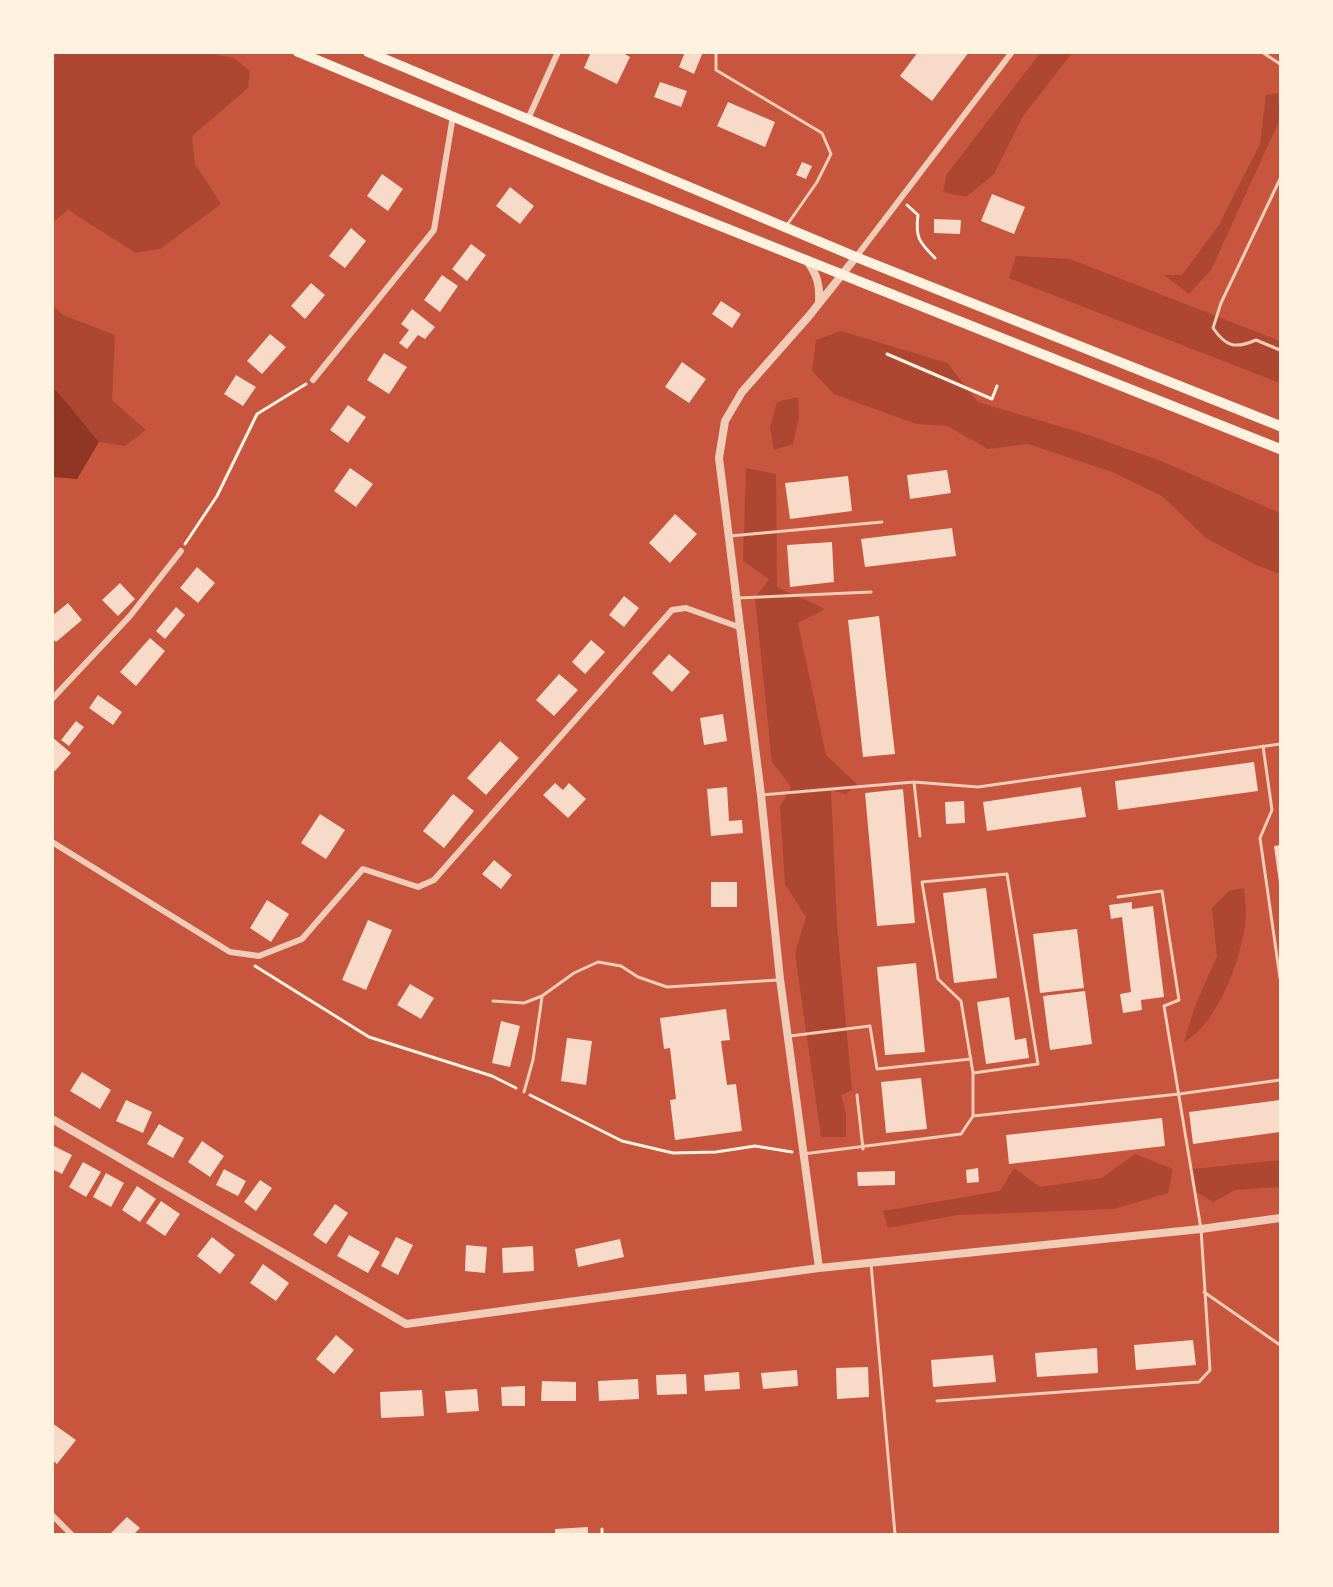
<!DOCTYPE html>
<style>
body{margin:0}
#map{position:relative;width:1333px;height:1587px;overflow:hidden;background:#c8553d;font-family:"DejaVu Sans",sans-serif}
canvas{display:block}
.frame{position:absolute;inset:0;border:54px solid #fff3e0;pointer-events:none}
</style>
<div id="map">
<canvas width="1333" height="1587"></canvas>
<div class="frame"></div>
</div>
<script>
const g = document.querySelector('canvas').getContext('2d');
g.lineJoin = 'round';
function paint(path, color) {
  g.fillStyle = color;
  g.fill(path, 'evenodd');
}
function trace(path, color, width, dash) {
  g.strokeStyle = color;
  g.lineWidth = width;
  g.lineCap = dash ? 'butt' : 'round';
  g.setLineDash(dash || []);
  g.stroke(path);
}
paint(new Path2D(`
 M1041,52l31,1 -49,63 -29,58 -28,23 -23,-5 4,-18z
 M53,53h156l25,5 16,13 -2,17 -56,48 3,28 26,40 -61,45 -24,4 -68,-43 -15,12 -1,-160 3,-3z
 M1278,93l2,26 -69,151 -22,24 -25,-19h18l37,-50 41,-81 6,-49z
 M1016,256l54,3 210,82v42l-271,-105z
 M52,305l11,10 52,20 -3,65 34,30 -21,16 -26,-4 -42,-51 -4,-2z
 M841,331l106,32 31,39 107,32 76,27 119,52v61l-26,-10 -48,-26 -44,-42 -50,-24 -84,-28 -40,5 -41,-23 -31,-2 -82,-30 -22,-23 4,-31z
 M798,397l1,20 -6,27 -19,6 -4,-23 7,-25z
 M746,468l30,6 1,113 48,22 -27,14 28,132 31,29 -11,10 -15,-4 6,135 15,165 -11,5 5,18v24h-25l-26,-184 11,-36 -21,-33 -5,-77 11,-20 -19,-25 -17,-164 14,-19 -26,-18z
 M1244,888c1,12 3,26 1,37 -5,36 -28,100 -61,117l11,-36 22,-50 -5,-48 17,-17z
 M1135,1154l38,15 -5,24 -54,16 -157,6 -69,13 -5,-17 117,-20 14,-23 26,19 62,-9z
 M1280,1160v27l-45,3 -22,12 -20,-12 -1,-21z`), '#ae4732');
paint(new Path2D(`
 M52,389l5,2 42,51 -22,37 -24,-2z`), '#8f3625');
paint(new Path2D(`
 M591,52h30l9,5 -13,27 -33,-16z
 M685,52h18l-9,22 -15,-7z
 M918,52h51l-37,49 -32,-25z
 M660,82l27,9 -6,16 -27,-10z
 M728,102l47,20 -10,25 -48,-21z
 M802,162l10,4 -6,13 -10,-4z
 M382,174l21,15 -15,22 -21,-15z
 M510,187l24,19 -14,18 -24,-18z
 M992,194l33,13 -11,27 -33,-13z
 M934,219l27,1 -1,14 -26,-1z
 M351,228l15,13 -21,27 -16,-12z
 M471,244l15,11 -19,26 -15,-12z
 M442,275l16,11 -18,26 -16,-12z
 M311,283l14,12 -20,24 -14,-13z
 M721,301l20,13 -9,14 -20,-14z
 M412,309l23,18 -10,12 -7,-4 -11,14 -8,-6 10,-13 -8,-6z
 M270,334l16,13 -24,27 -15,-13z
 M384,353l23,14 -18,27 -22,-14z
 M682,362l24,17 -17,24 -24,-16z
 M236,375l20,12 -13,19 -19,-12z
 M348,405l18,12 -18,26 -18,-13z
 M350,468l23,16 -17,23 -22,-16z
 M947,470l4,23 -41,6 -3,-24z
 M848,476l4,35 -62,8 -5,-36z
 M675,514l22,20 -27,29 -21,-20z
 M952,528l4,28 -91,11 -4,-28z
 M832,542l2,40 -44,5 -3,-42z
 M197,567l18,16 -17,20 -18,-15z
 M120,583l15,16 -17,17 -16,-16z
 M624,596l15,12 -15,19 -15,-12z
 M68,603l14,17 -26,22 -4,-4v-22z
 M176,607l9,8 -20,24 -9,-8z
 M879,616l16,138 -32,3 -15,-137z
 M150,638l15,13 -29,35 -16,-14z
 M591,640l14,12 -20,22 -13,-12z
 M669,654l21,18 -18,20 -20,-19z
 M559,674l19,16 -24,26 -18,-16z
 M98,695l24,17 -9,13 -24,-17z
 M723,714l4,27 -23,4 -4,-27z
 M76,721l8,6 -15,19 -8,-6z
 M52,737l19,16 -16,18 -3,-1z
 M500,741l19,17 -33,37 -19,-17z
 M1254,762l4,29 -140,19 -3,-29z
 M555,783l8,7 6,-7 17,16 -18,19 -25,-23z
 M727,787l2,34 13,-1 1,13 -32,3 -4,-47z
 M1081,787l5,30 -99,14 -4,-29z
 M903,789l12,134 -38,3 -12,-133z
 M453,794l21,17 -30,37 -21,-17z
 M964,801l1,22 -19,1 -1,-22z
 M320,814l25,16 -19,29 -25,-16z
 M1280,845v38h-1l-5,-37z
 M494,860l18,15 -11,14 -19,-15z
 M711,882h26v25h-26z
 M986,888l11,90 -43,5 -11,-90z
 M267,900l22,14 -18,28 -21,-14z
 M1132,902v7l21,-3 11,91 -23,3 1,10 -19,3 -3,-19 11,-2 -9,-75 -11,2 -2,-14z
 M368,920l24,10 -26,60 -24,-10z
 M1077,929l7,59 -44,5 -7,-59z
 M916,963l9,89 -40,3 -8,-88z
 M410,984l24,14 -13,21 -24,-14z
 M1085,991l7,53 -42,6 -7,-54z
 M1009,997l6,43 11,-2 3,20 -43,6 -9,-62z
 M726,1009l4,31 -9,1 6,44 9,-1 6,47 -67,9 -5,-40 6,-1 -6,-51 -6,1 -4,-31z
 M501,1021l19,5 -10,41 -18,-4z
 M567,1038l25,3 -6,44 -25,-4z
 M82,1072l29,18 -11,19 -30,-18z
 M921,1078l6,51 -41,4 -5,-51z
 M126,1100l26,12 -9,21 -27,-12z
 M1280,1100v32l-87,12 -4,-32z
 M1162,1118l3,28 -156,18 -3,-29z
 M159,1124l25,14 -11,20 -26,-14z
 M202,1141l22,15 -14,21 -22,-15z
 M52,1145l20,10 -10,19 -10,-5z
 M83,1162l18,10 -15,25 -17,-10z
 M978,1168l1,14 -12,1 -1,-13z
 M224,1169l22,12 -8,15 -22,-11z
 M895,1171v14l-37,1 -1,-14z
 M106,1173l18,10 -13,24 -18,-10z
 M260,1180l12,8 -16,23 -12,-9z
 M137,1186l19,13 -16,23 -18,-12z
 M161,1201l19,13 -15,22 -19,-13z
 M335,1204l13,9 -22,31 -13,-9z
 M349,1235l31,17 -12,21 -31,-17z
 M212,1237l23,18 -15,19 -23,-18z
 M396,1237l17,8 -15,30 -17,-9z
 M620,1239l4,18 -46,10 -3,-18z
 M466,1245l21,2 -2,26 -20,-2z
 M533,1246l1,25 -31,2 -1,-25z
 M263,1264l26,19 -13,18 -26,-18z
 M336,1335l18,15 -20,24 -18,-15z
 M1193,1340l3,25 -60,5 -2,-25z
 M1097,1348l1,25 -61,4 -2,-24z
 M993,1355l3,27 -63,5 -2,-27z
 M868,1367l1,30 -32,2 -1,-31z
 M797,1370l1,16 -35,3 -2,-16z
 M739,1372l1,17 -35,2 -1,-16z
 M686,1374l1,20 -30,1 -1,-20z
 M638,1379l1,20 -40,2 -1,-20z
 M542,1381l34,1v19h-35z
 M525,1386v20h-23l-1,-19z
 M477,1389l2,22 -32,2 -2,-22z
 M422,1390l2,26 -43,2 -1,-26z
 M52,1423l24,17 -19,24 -5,-4z
 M127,1517l13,11 -6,6h-24z
 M588,1527v7h-33v-5z`), '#f7dbc8');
trace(new Path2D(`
 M907,205l11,10c-3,22 1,27 17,43
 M887,354l105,45 5,-13
 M185,544l32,-48 40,-82 49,-30
 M255,966l114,71 123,39 24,12
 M530,1095l92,46 51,12 43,-1 39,-6 37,6
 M602,1534v-5`), '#fff3e0', 3);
trace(new Path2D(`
 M716,52v18l106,63 9,21 -14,28 -30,43
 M881,52h15
 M1262,52l18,12
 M1280,179l-59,124 -8,25c13,19 22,21 43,12l24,10
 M730,536l152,-14
 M738,598l133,-6
 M1263,746l9,64 -12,28 20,140
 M914,782l6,54
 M761,795l153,-13 64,5 302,-43
 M493,1001l31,2 18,-7 32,-23 24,-11 23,4 17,11 29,10 111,-7
 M790,1036l80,-10 7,43 94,-10
 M973,1073l65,-9 -31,-190 -85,8 16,97 23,22 12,72v43
 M524,1092l9,-32 9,-63
 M857,1095l6,54
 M803,1154l158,-20 12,-18 206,-22 101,-14
 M871,1264l24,270
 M1204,1292l76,53
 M937,1401l262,-19 11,-12 -9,-141 -37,-223 15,-6 -17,-109 -44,6`), '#f1ccb7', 3);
trace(new Path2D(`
 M528,119l30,-67
 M856,257l156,-205
 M313,380l121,-150 19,-114
 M52,699l78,-83 51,-65
 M52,842l178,110 29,4 43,-17 61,-70 55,18 16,-7 238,-270 14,-2 53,19
 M52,1515l19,19`), '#f1ccb7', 6);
trace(new Path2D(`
 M807,261c10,13 13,24 12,41
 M52,1119l354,205 413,-56 382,-39 79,-11
 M819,1268l-39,-289 -19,-184 -42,-337 6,-37 17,-29 67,-76 47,-59`), '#f1ccb7', 8);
trace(new Path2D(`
 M298,52l307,128 675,269
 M368,52l488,205 424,169`), '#fff3e0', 10);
</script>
